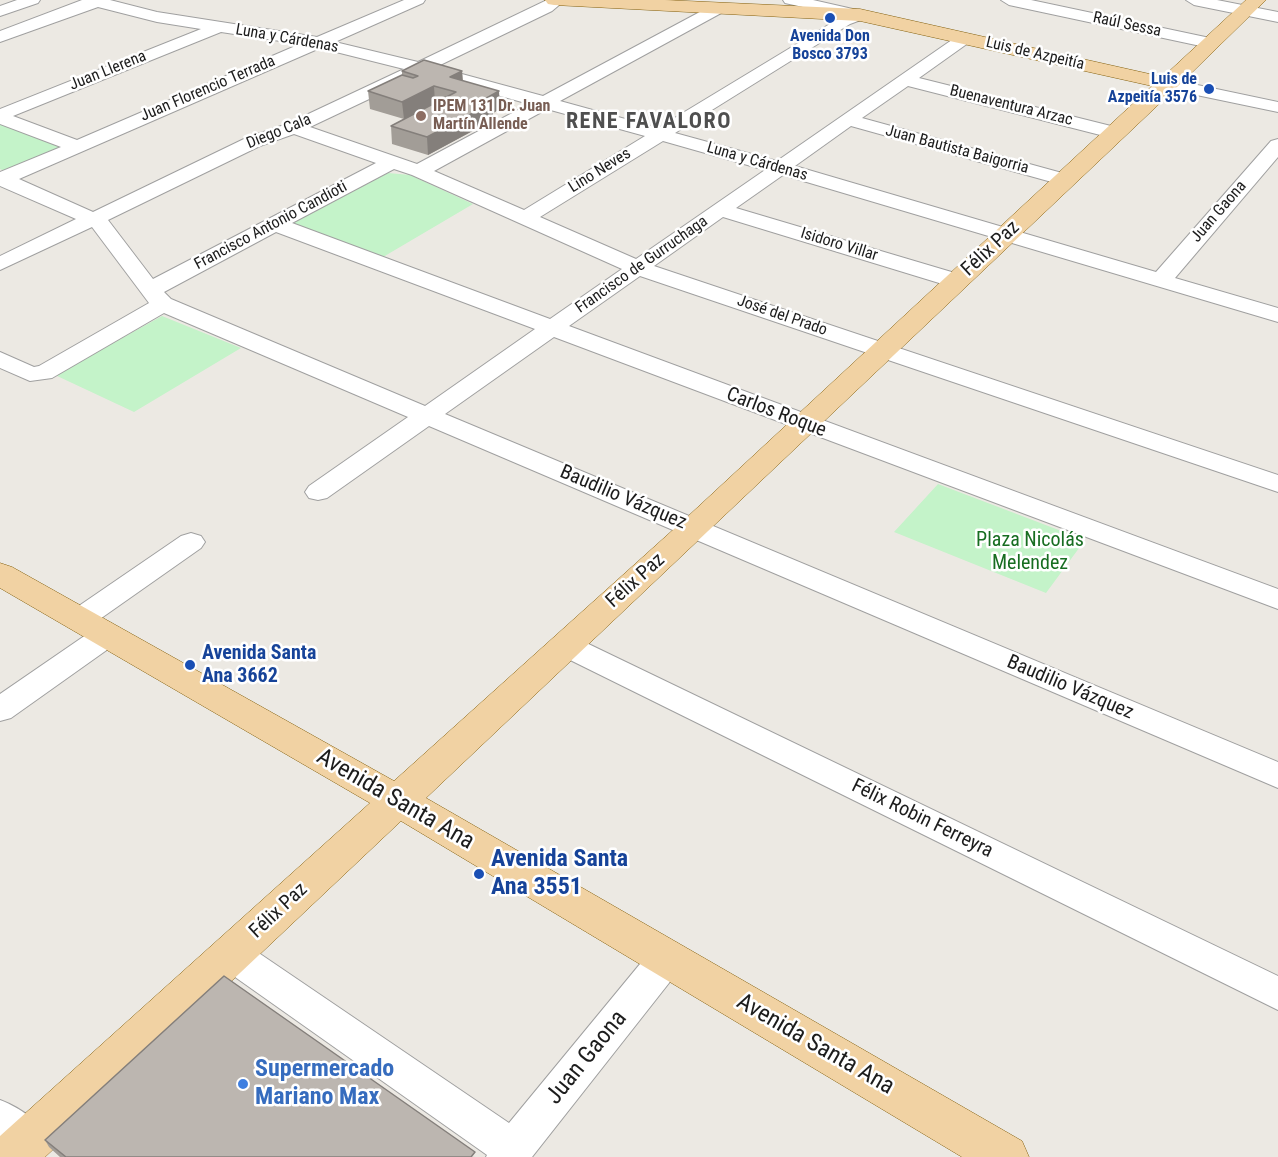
<!DOCTYPE html>
<meta charset="utf-8">
<style>
body{margin:0}
canvas{display:block;background:#ece9e3}
</style>
<canvas width="1278" height="1157"></canvas>
<script>
const g = document.querySelector('canvas').getContext('2d');
g.lineJoin = 'round';
function paint(path, color) {
  g.fillStyle = color;
  g.fill(path, 'evenodd');
}
function trace(path, color, width, dash) {
  g.strokeStyle = color;
  g.lineWidth = width;
  g.lineCap = dash ? 'butt' : 'round';
  g.setLineDash(dash || []);
  g.stroke(path);
}
function write(font, color, halo, rows, align = 'center') {
  g.font = font + ' "Roboto Condensed",sans-serif';
  g.lineWidth = 5;
  g.setLineDash([]);
  g.textBaseline = 'middle';
  g.strokeStyle = halo;
  g.fillStyle = color;
  for (const [text, x, y, turn = 0] of rows) {
    g.save();
    g.translate(x, y);
    g.rotate((+turn || 0) * Math.PI / 180);
    g.textAlign = isNaN(turn) ? turn : align;
    if (halo) g.strokeText(text, 0, 0);
    g.fillText(text, 0, 0);
    g.restore();
  }
}
paint(new Path2D(`
 M0,123l62,23 -57,25 -5,-2z
 M388,173l22,2 63,29 -95,56 -83,-32v-6z
 M162,316l79,32 -107,64 -79,-37z
 M938,484l147,56 -39,53 -152,-61z`), '#c4f3c9');
const minor = new Path2D(`
 M17,0h23l-2,3 -38,13v-10z
 M82,0h28l47,12 160,25 87,-37h21l-2,3 -88,39 83,20 129,-62h18l-13,11 -116,56 107,29 168,-90h12l2,3 -2,3 -163,89 98,27 185,-112 -58,-13 -2,-3h30l53,12 2,3 -2,3 -16,6 -175,109 102,28 182,-126h12l2,3 -2,3 -52,37 204,51 2,4 -2,4 -7,2 -208,-53 -46,32 211,58 3,4 -3,4 -7,2 -215,-60 -56,40 361,106 115,-131 7,-2v18l-103,121 103,30v14l-495,-147 -47,33 229,68 3,5 -3,5 -8,2 -8,-2 -226,-69 -69,49 624,209v17l-638,-216 -71,50 709,263v20l-724,-272 -109,77 833,348v26l-849,-362 -102,72 -9,2 -9,-2 -4,-6 4,-6 99,-69 -244,-104 -112,65 -22,3 -30,-13v-16l34,15 5,-1 110,-63 -57,-76 -92,43v-14l76,-37 -76,-33v-14l61,-25 -61,-23v-15l201,-80 -44,-7 -59,-15 -98,35v-11zM221,32l79,12 -223,96 -64,-24zM320,48l84,21 -117,55 -41,14 -153,74 -74,-33zM422,74l107,30 -112,60 -107,-37zM547,109l98,27 -121,74 -90,-39zM294,134l82,29 -223,116 -45,-59 152,-74zM663,141l102,29 -129,89 -96,-42zM394,169l18,6 210,94 -72,50 -258,-96zM276,232l259,97 -110,77 -254,-107 -7,-7z
 M1001,0h30l179,38 8,5 -8,5 -201,-43z
 M1186,0h31l61,12v10l-84,-17z
 M1169,79l109,23v10l-115,-24 -3,-4 3,-4z
 M191,533l10,3 4,6 -4,6 -111,78 -10,3 -10,-3 -5,-7 5,-7 111,-76z
 M107,625l11,3 4,7 -4,7 -107,76 -11,3v-27l96,-66z
 M565,635l11,3 702,338v34l-724,-358 -4,-7 4,-7z
 M231,939l13,4 265,180 145,-176 13,-4 13,4 5,11 -5,11 -148,188h-46l1,-2 -269,-190 -5,-11 5,-11z
 M0,1100c21,8 40,22 49,42l-6,13 -26,2 -17,-13z`);
const major = new Path2D(`
 M545,0h120l195,9 303,68 83,-77h20l-90,88 -750,710 596,343 7,16h-67l-561,-336 -356,336h-45v-21l370,-333 -370,-215v-25l12,4 382,214 290,-261 468,-434 -292,-65 -306,-16 -6,-1z`);
trace(minor, '#a0a0a0', 2);
trace(major, '#846110', 1);
paint(minor, '#fff');
paint(major, '#f1d2a3');
paint(new Path2D(`
 M402,71h60l1,10 37,28 -7,4v7l-65,35 -36,-11 -1,-18 13,-7 -34,-10 -2,-18 34,-16z
 M45,1140l431,17h-416l-11,-10z`), '#a29d97');
paint(new Path2D(`
 M462,71l1,17 -13,-11z
 M434,86l1,17 -31,16 -2,-17z
 M499,91l1,18 -7,4v7l-65,35 -1,-18 56,-37z`), '#847f7b');
const building = new Path2D(`
 M424,60l38,11 -12,6 49,14 -16,9 9,3 -65,34 -36,-11 65,-34 -22,-6 -32,16 -34,-11 34,-16 11,3 5,-2 -16,-5z
 M224,976l251,176 -4,5h-405l-21,-17z`);
paint(building, '#bcb6b0');
trace(building, '#847f7b', 1.5);
for (const [x, y, r, color] of [
 [830,18,6,"#1a4fb4"],
 [1209,89,6,"#1a4fb4"],
 [421,116,6,"#8d6e63"],
 [190,665,6,"#1a4fb4"],
 [479,874,6,"#1a4fb4"],
 [243,1084,6,"#3f7fe0"]
]) {
  const dot = new Path2D();
  dot.arc(x, y, r, 0, 2 * Math.PI);
  g.fillStyle = color;
  g.fill(dot);
  trace(dot, '#fff', 2);
}
write('16px', '#1c1c1c', '#fff', [
 ["Raúl Sessa",1127,25,12],
 ["Luna y Cárdenas",287,39,10],
 ["Luis de Azpeitía",1035,54,13],
 ["Juan Llerena",108,71,-22],
 ["Juan Florencio Terrada",208,89,-23],
 ["Buenaventura Arzac",1011,106,14],
 ["Diego Cala",279,132,-22],
 ["Juan Bautista Baigorria",957,150,15],
 ["Luna y Cárdenas",757,162,16],
 ["Lino Neves",600,171,-32],
 ["Juan Gaona",1219,212,-49],
 ["Francisco Antonio Candioti",271,226,-28],
 ["Isidoro Villar",839,245,17],
 ["Francisco de Gurruchaga",642,265,-35],
 ["José del Prado",782,316,19]
]);
write('bold 16px', '#164399', '#fff', [
 ["Avenida Don",830,37],
 ["Bosco 3793",830,55],
 ["Luis de",1197,80,"right"],
 ["Azpeitía 3576",1197,98,"right"]
]);
write('bold 16px', '#785e54', '#fff', [
 ["IPEM 131 Dr. Juan",433,107],
 ["Martín Allende",433,125]
], 'left');
write('20px', '#1c1c1c', '#fff', [
 ["Félix Paz",991,249,-43],
 ["Carlos Roque",776,413,21],
 ["Baudilio Vázquez",623,498,23],
 ["Félix Paz",636,581,-42],
 ["Baudilio Vázquez",1070,688,23],
 ["Félix Robin Ferreyra",922,819,26],
 ["Félix Paz",279,911,-43]
]);
write('20px', '#176d21', '#fff', [
 ["Plaza Nicolás",1030,541],
 ["Melendez",1030,564]
]);
write('bold 20px', '#164399', '#fff', [
 ["Avenida Santa",202,654],
 ["Ana 3662",202,677]
], 'left');
g.letterSpacing = '1.5px';
write('bold 22px', '#4f4f4f', '#fff', [
 ["RENE FAVALORO",649,122]
]);
g.letterSpacing = '0px';
write('24px', '#1c1c1c', '#fff', [
 ["Avenida Santa Ana",395,800,30],
 ["Avenida Santa Ana",815,1045,30],
 ["Juan Gaona",587,1058,-51]
]);
write('bold 24px', '#164399', '#fff', [
 ["Avenida Santa",491,860],
 ["Ana 3551",491,888]
], 'left');
write('bold 24px', '#366cbe', '#fff', [
 ["Supermercado",255,1070],
 ["Mariano Max",255,1098]
], 'left');
</script>
